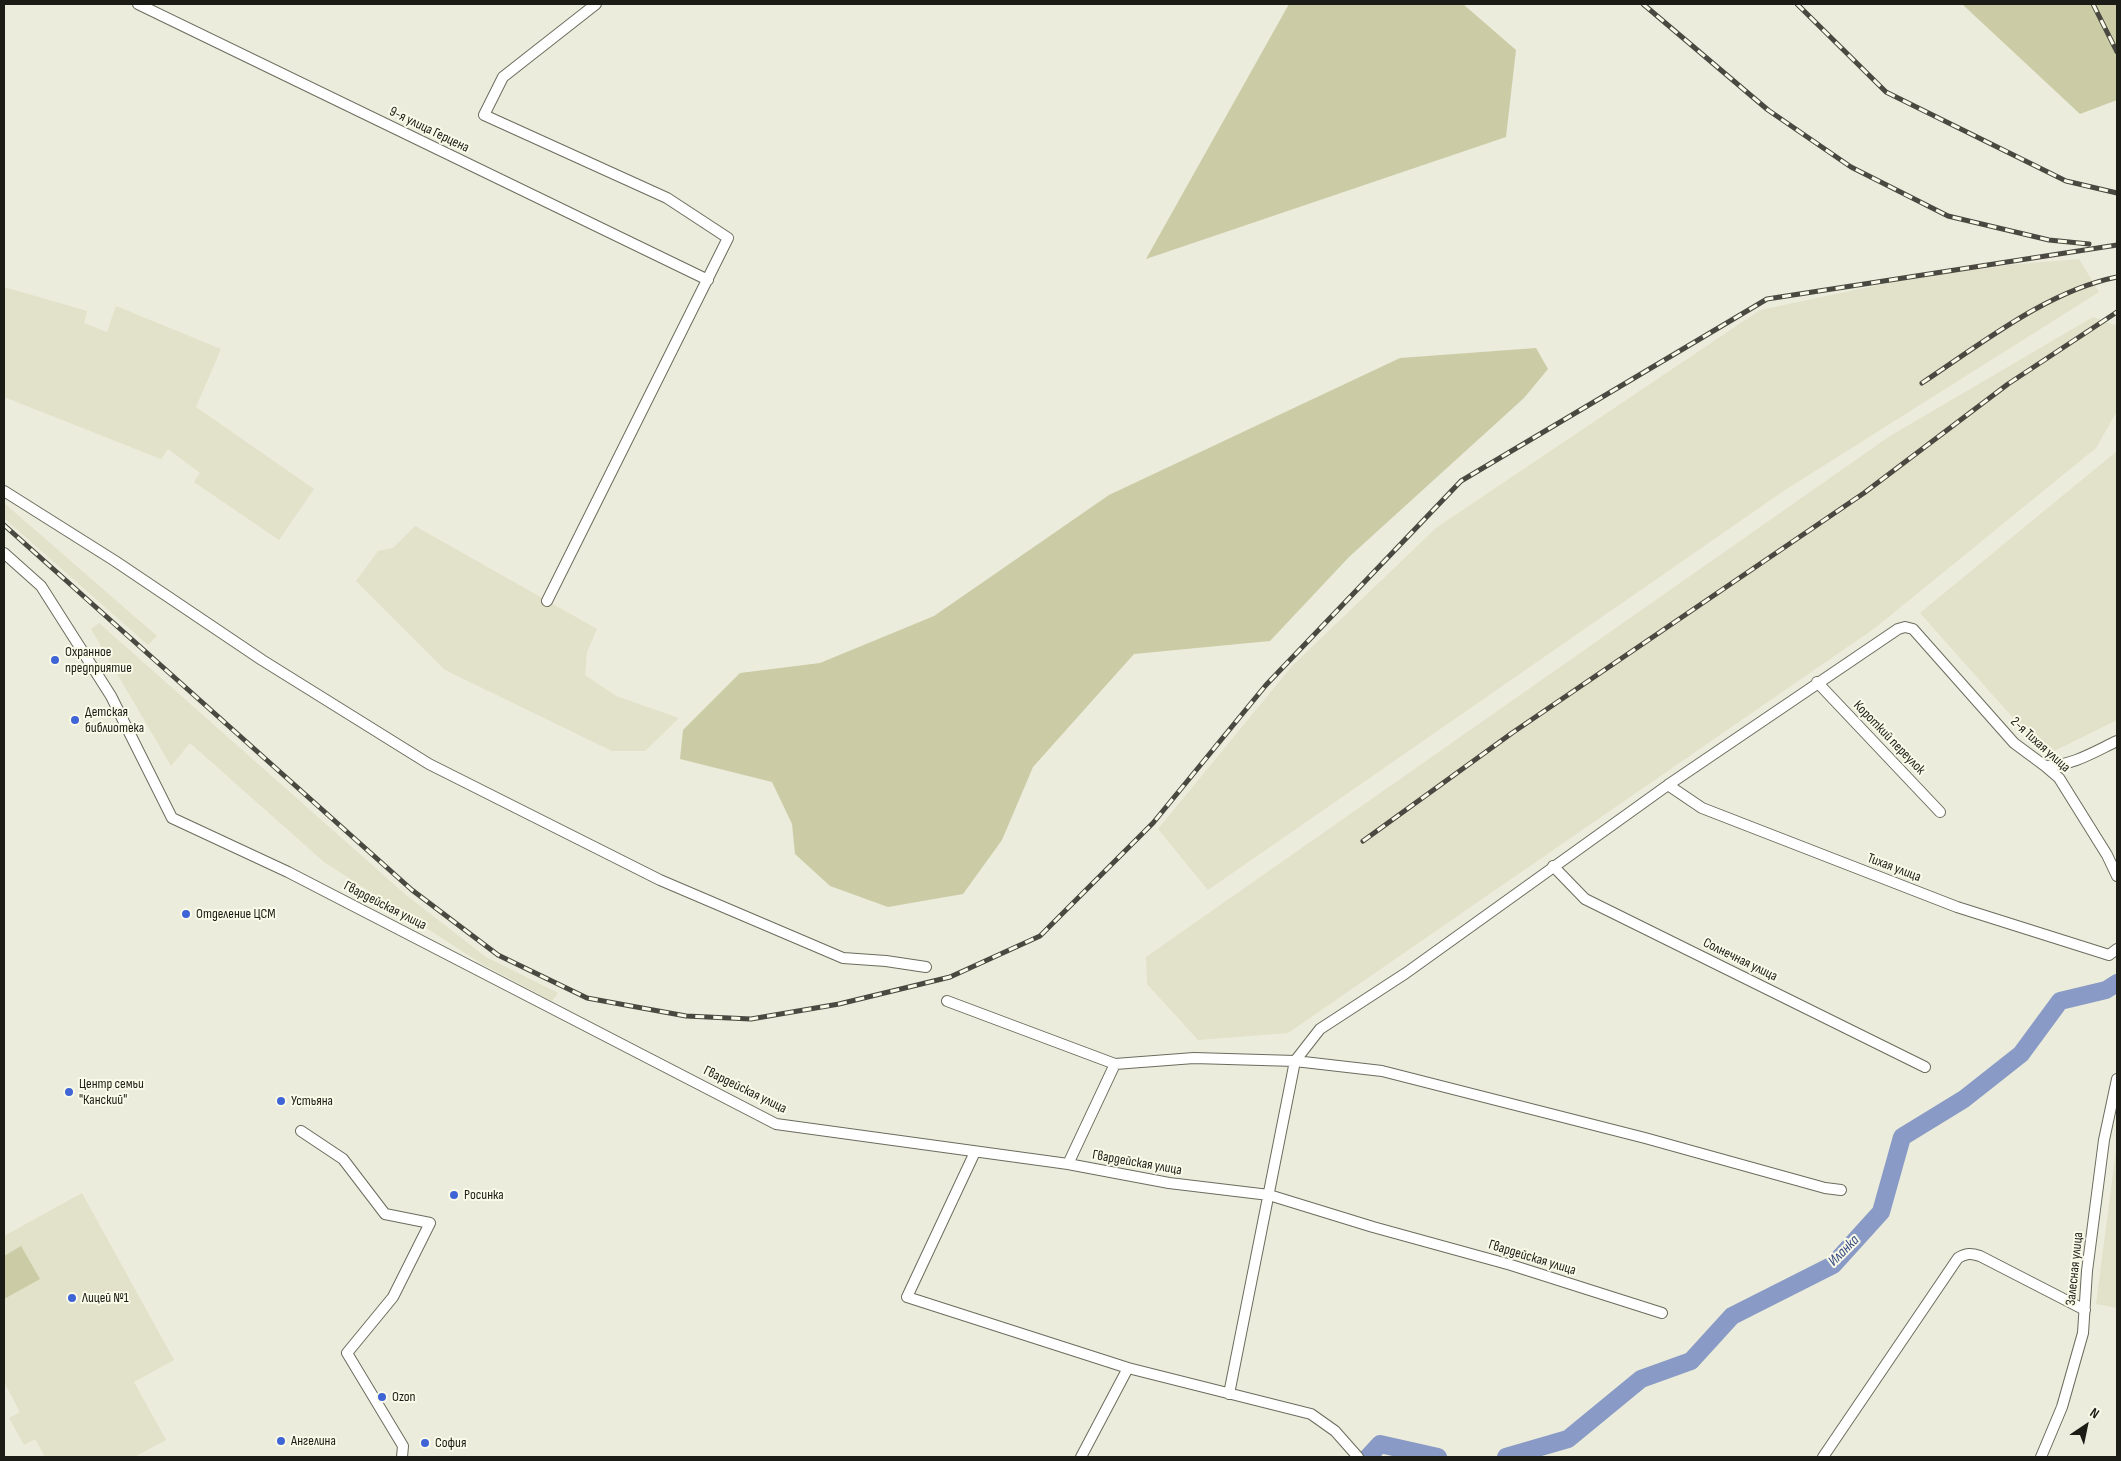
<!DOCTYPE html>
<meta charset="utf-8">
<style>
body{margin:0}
#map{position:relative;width:2121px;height:1461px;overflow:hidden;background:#ebecdb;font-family:"Sofia Sans Condensed",sans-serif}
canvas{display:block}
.frame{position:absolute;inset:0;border:5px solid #1c1c16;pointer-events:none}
.north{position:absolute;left:2061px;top:1401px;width:50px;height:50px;-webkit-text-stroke:4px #f9fae8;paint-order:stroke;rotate:34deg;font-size:14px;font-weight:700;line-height:20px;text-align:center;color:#1c1c16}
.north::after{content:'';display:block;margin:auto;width:18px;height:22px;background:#1c1c16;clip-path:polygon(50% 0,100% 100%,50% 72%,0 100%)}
</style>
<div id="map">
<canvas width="2121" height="1461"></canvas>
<div class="frame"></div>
<div class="north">N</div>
</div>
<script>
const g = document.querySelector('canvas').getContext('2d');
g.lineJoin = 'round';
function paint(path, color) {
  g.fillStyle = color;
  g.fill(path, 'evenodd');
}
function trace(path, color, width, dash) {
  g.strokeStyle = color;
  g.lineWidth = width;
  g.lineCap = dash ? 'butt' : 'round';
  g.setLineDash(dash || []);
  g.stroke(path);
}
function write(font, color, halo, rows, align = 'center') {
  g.font = font + ' "Sofia Sans Condensed",sans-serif';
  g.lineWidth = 4;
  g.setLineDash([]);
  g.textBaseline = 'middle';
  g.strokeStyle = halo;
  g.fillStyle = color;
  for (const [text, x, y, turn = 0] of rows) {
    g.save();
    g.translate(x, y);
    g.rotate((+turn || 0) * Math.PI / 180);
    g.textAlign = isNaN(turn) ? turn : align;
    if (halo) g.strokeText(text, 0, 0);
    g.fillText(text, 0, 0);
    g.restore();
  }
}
paint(new Path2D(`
 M2079,259l20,33 -314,198 -577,400 -50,-61 134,-163 144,-138 324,-218 190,-40z
 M4,287l83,24 -3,12 23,9 9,-26 105,43 -25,58 118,82 -35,51 -85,-58 6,-9 -32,-24 -7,10 -157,-62z
 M2093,317l24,9v85l-21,37 -221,180 -587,405 -90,7 -51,-56 -1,-27 744,-521z
 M2117,451v269l-71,35 -126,-142z
 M4,503l153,133 -9,9 -144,-127z
 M415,526l182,103 -10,23 -2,23 31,21 63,22 -34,33h-33l-167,-81 -89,-89 22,-30 15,-3z
 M99,623l307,272 80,62 72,36 -6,8 -70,-37 -158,-102 -134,-119 -19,23 -80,-137z
 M2117,1143v165l-21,-4z
 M82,1193l92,167 -40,22 32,58 -32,17h-89l-10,-18 -11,6 -15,-27 11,-6 -16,-30v-146z`), '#e1e2c9');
paint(new Path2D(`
 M1289,4h174l53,46 -10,87 -360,122z
 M1962,4h155v96l-37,14z
 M1536,348l12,21 -24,29 -175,159 -79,84 -136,13 -101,113 -31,73 -39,54 -75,13 -58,-21 -35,-32 -3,-30 -20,-42 -92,-23 3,-29 57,-57 80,-10 114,-47 175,-121 291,-137z
 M21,1246l19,33 -36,20v-43z`), '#cbcca6');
trace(new Path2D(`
 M1368,1457l12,-13 58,13
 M1506,1457l62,-18 73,-60 50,-18 41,-45 101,-51 48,-53 21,-75 62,-38 57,-45 39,-53 46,-11 11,-7`), '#889ac5', 18);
const minor = new Path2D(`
 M138,4l570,276
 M4,491l111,70 147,99 167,104 231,116 183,78 43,3 40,6
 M4,553l37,33 70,110 61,122 116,54 488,252 292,40 101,19 100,12 104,32 138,38 151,48
 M547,601l181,-363 -61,-40 -183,-83 19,-38 93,-73
 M1817,682l123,130
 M2045,766c27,0 49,-14 72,-25
 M1668,785l34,23 255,99 152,48 8,-6
 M1553,866l32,33 340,168
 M947,1001l168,63 79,-6 101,3 87,10 263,67 180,50 16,2
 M301,1131l42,28 42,55 45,9 -37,74 -46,56 56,93 -1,11
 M975,1152l-68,145 221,71
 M1068,1164l47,-100
 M1229,1394l66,-333 25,-32 86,-56 262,-188 230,-156 7,-2 8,2 101,114 31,23 14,12 48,77 10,21
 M1081,1457l47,-89 183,46 24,17 23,26
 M1823,1457l135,-199c8,-5 13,-5 22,-2l105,54
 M2041,1457l21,-50 21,-74 4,-62 17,-131 13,-61`);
trace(minor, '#6b6c5d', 12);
trace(minor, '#fff', 10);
const rail = new Path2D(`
 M1643,4l125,106 83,57 97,49 101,24 40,4
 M1797,4l89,88 180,89 51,12
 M2093,4l24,48
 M1922,383c59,-39 125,-92 195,-106
 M4,525l408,365 86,65 89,43 99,18 65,3 88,-15 111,-27 90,-41 113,-113 113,-138 195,-204 306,-182 350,-54
 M1363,841l149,-108 352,-240 144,-109 109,-72`);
trace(rail, '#494941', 5);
trace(rail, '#f9fae8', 3, [9]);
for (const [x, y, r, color] of [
 [55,660,5,"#3f64d6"],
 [75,720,5,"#3f64d6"],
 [186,914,5,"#3f64d6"],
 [69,1092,5,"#3f64d6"],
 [281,1101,5,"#3f64d6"],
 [454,1195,5,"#3f64d6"],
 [72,1298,5,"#3f64d6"],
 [382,1397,5,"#3f64d6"],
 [281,1441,5,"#3f64d6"],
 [425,1443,5,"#3f64d6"]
]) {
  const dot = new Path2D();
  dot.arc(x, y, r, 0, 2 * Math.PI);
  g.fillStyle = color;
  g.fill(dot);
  trace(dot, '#f9fae8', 2);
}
write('14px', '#1c1c16', '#f9fae8', [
 ["9-я улица Герцена",429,130,26],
 ["Короткий переулок",1889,738,46],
 ["2-я Тихая улица",2040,745,42],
 ["Тихая улица",1894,868,21],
 ["Гвардейская улица",385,906,27],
 ["Солнечная улица",1740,960,26],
 ["Гвардейская улица",745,1090,26],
 ["Гвардейская улица",1137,1163,10],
 ["Гвардейская улица",1532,1258,17],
 ["Залесная улица",2075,1269,-84]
]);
write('14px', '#1c1c16', '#f9fae8', [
 ["Охранное",65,652],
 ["предприятие",65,668],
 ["Детская",85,712],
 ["библиотека",85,728],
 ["Отделение ЦСМ",196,914],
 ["Центр семьи",79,1084],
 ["\"Канский\"",79,1100],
 ["Устьяна",291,1101],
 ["Росинка",464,1195],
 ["Лицей №1",82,1298],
 ["Ozon",392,1397],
 ["Ангелина",291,1441],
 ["София",435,1443]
], 'left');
write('italic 15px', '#344980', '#f9fae8', [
 ["Иланка",1844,1251,-45]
]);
</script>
